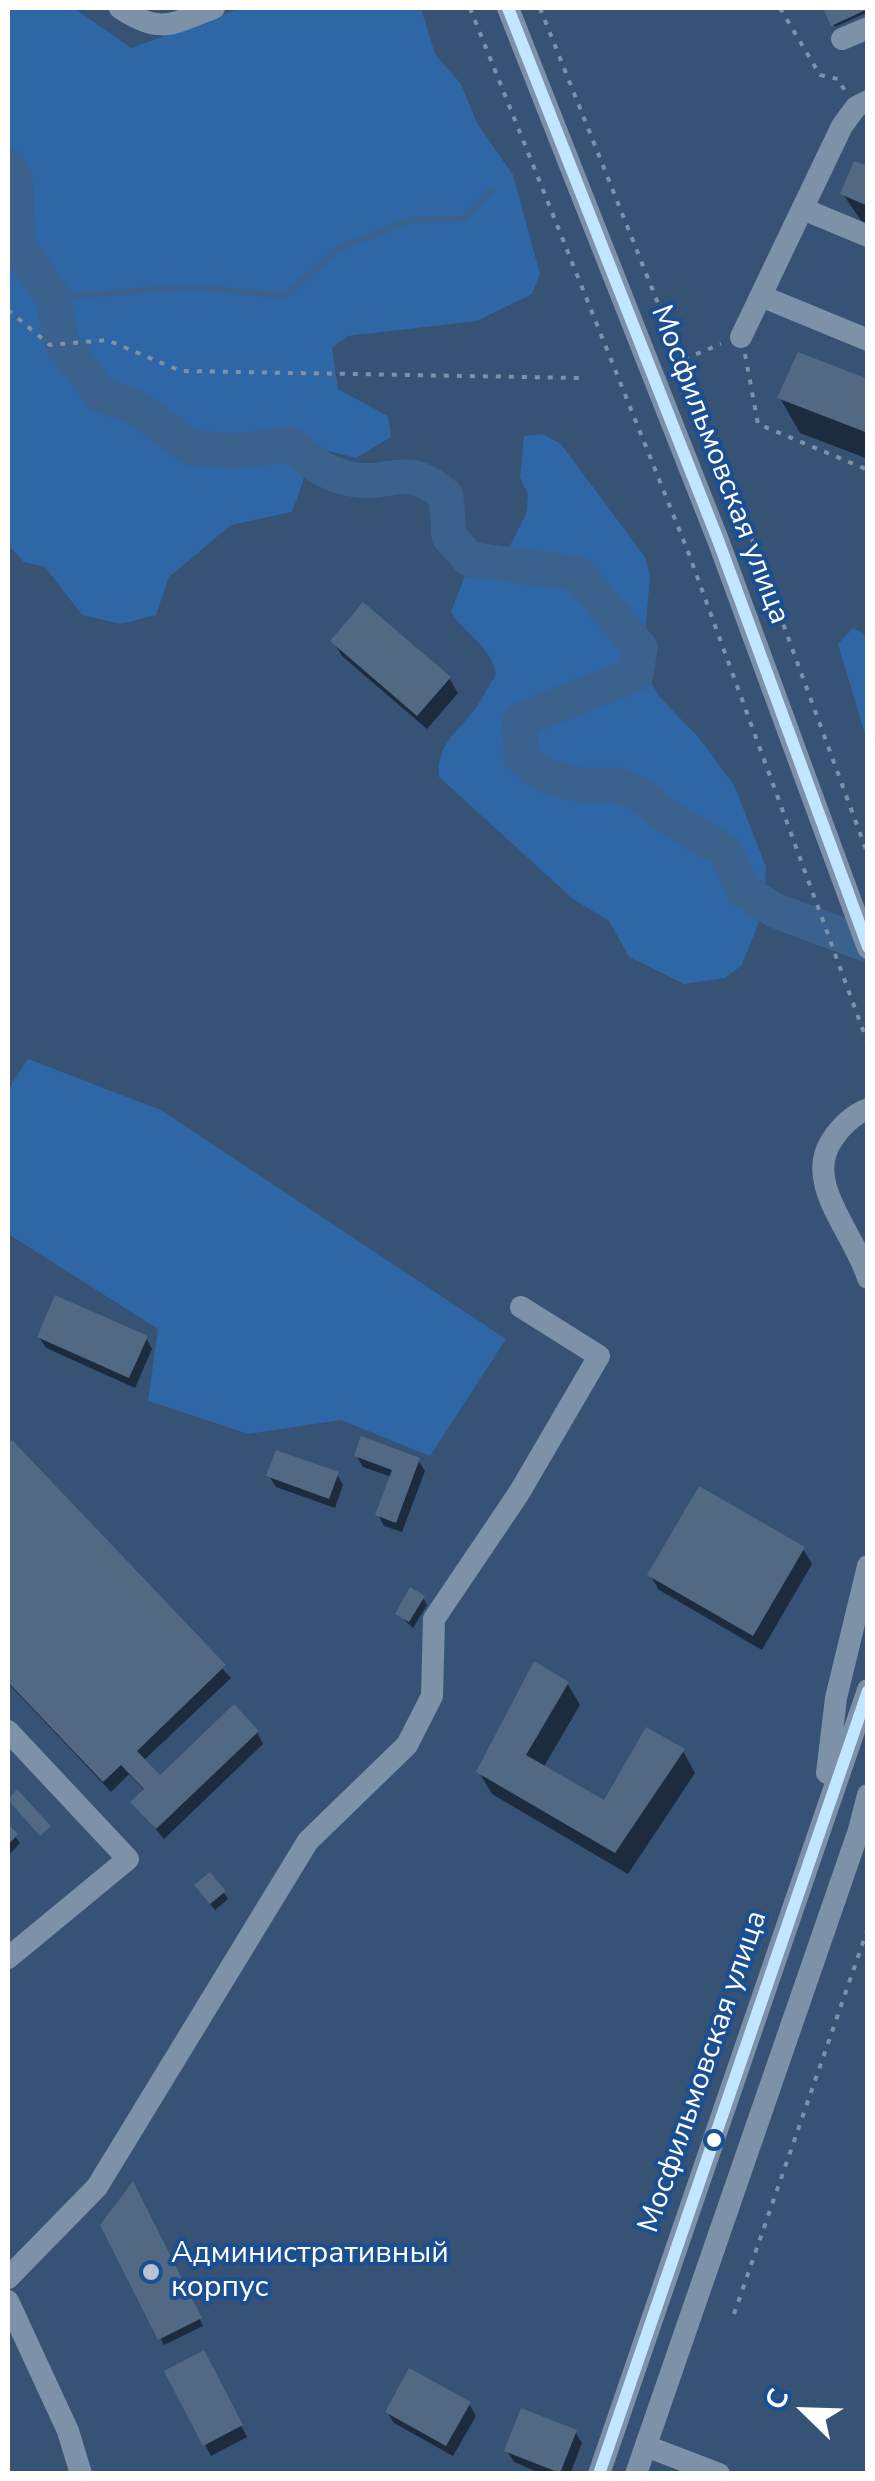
<!DOCTYPE html>
<meta charset="utf-8">
<style>
body{margin:0}
#map{position:relative;width:875px;height:2481px;overflow:hidden;background:#365274;font-family:"Nunito Sans",sans-serif}
canvas{display:block}
.frame{position:absolute;inset:0;border:10px solid #fff;pointer-events:none}
.north{position:absolute;left:755px;top:2361px;width:100px;height:100px;-webkit-text-stroke:8px #1b4f8f;paint-order:stroke;rotate:293deg;font-size:28px;font-weight:700;line-height:40px;text-align:center;color:#fff}
.north::after{content:'';display:block;margin:auto;width:35px;height:45px;background:#fff;clip-path:polygon(50% 0,100% 100%,50% 72%,0 100%)}
</style>
<div id="map">
<canvas width="875" height="2481"></canvas>
<div class="frame"></div>
<div class="north">С</div>
</div>
<script>
const g = document.querySelector('canvas').getContext('2d');
g.lineJoin = 'round';
function paint(path, color) {
  g.fillStyle = color;
  g.fill(path, 'evenodd');
}
function trace(path, color, width, dash) {
  g.strokeStyle = color;
  g.lineWidth = width;
  g.lineCap = dash ? 'butt' : 'round';
  g.setLineDash(dash || []);
  g.stroke(path);
}
function write(font, color, halo, rows, align = 'center') {
  g.font = font + ' "Nunito Sans",sans-serif';
  g.lineWidth = 8;
  g.setLineDash([]);
  g.textBaseline = 'middle';
  g.strokeStyle = halo;
  g.fillStyle = color;
  for (const [text, x, y, turn = 0] of rows) {
    g.save();
    g.translate(x, y);
    g.rotate((+turn || 0) * Math.PI / 180);
    g.textAlign = isNaN(turn) ? turn : align;
    if (halo) g.strokeText(text, 0, 0);
    g.fillText(text, 0, 0);
    g.restore();
  }
}
paint(new Path2D(`
 M8,8h66l57,40 110,-40h180l14,46 26,30 16,39 36,52 27,99 -8,20 -55,27 -129,15 -16,12 6,41 50,27 3,21 -35,21 -39,-10c-14,20 -14,43 -26,64l-60,13 -62,52 -13,38 -35,9 -39,-9 -37,-48 -21,-5 -16,-17z
 M543,434l18,10 84,113 5,20 -7,81 6,20 9,17 41,43 35,47 32,82 -2,42 -22,56 -17,13 -41,6 -55,-27 -20,-36 -36,-22 -134,-122c-2,-34 17,-43 36,-68 8,-11 14,-24 21,-35 -5,-28 -30,-38 -45,-62l14,-36 37,-15 24,-47 2,-19 -8,-18 4,-41z
 M853,628l14,7v106l-29,-97z
 M28,1059l133,51 345,229 -76,117 -89,-36 -93,14 -100,-33 10,-72 -150,-95v-145z`), '#2f66a5');
paint(new Path2D(`
 M825,8h43v4l-33,15z
 M868,169v62l-25,-37z
 M868,382v77l-68,-26 -20,-35z
 M333,641l116,37 9,15 -31,36 -85,-73z
 M39,1337l107,1 6,11 -17,39 -89,-40z
 M12,1443l219,235 -88,83 17,17 97,-46 6,12 -99,95 -31,-37 12,-11 -16,-17 -18,18 -103,-109v-236z
 M356,1455l62,5 7,11 -23,61 -18,-6 -6,-12 14,-37 -29,-10z
 M337,1474l6,11 -8,23 -59,-21 -7,-11z
 M803,1549l9,15 -50,86 -103,-60 -9,-15z
 M423,1598l4,7 -14,23 -15,-14z
 M567,1683l13,22 -37,63 61,36 79,-53 12,22 -67,101 -136,-80 -13,-22z
 M8,1827l12,16 -12,13z
 M201,1892l23,1 4,6 -13,11z
 M136,2191l67,135 -39,19 -61,-120z
 M203,2353l44,84 -36,19 -44,-84z
 M469,2404l7,12 -23,40 -59,-33 -7,-11z
 M575,2432l7,11 -12,31h-28l-28,-12 -7,-11z`), '#0007');
trace(new Path2D(`
 M53,297l140,-10 92,9 54,-48 71,-28 54,-1 27,-29`), '#3b618d', 6);
trace(new Path2D(`
 M8,166l7,11 3,69 35,51 9,46 40,53 32,10 57,42 48,3 52,-7c18,17 34,30 60,35 41,8 55,-19 95,17l3,40 20,23 109,15 62,74 -4,26 -116,46 1,37 23,18 35,10h38l25,10 22,20 61,36 19,40 30,19 94,35`), '#3b618d', 35);
paint(new Path2D(`
 M823,8h45v1l-37,17z
 M854,161l14,5v40l-28,-12z
 M798,352l70,27v54l-91,-35z
 M363,602l88,75 -34,39 -87,-75z
 M55,1295l93,41 -19,42 -92,-41z
 M361,1436l59,22 -24,65 -21,-8 17,-45 -38,-14z
 M12,1440l214,225 -89,86 23,24 74,-71 25,27 -103,98 -26,-27 14,-13 -23,-24 -18,17 -95,-100v-238z
 M276,1450l63,22 -10,27 -63,-23z
 M699,1486l106,61 -52,89 -106,-61z
 M410,1587l15,9 -16,26 -14,-8z
 M534,1661l35,21 -43,73 78,45 42,-73 39,22 -70,104 -139,-81z
 M17,1789l34,37 -11,10 -32,-36z
 M8,1824l10,10 -10,11z
 M210,1872l16,19 -16,13 -16,-19z
 M133,2181l69,137 -44,22 -58,-115z
 M204,2350l39,75 -40,21 -39,-75z
 M409,2368l62,34 -25,44 -61,-34z
 M521,2408l56,22 -17,43 -56,-22z`), '#526984');
trace(new Path2D(`
 M470,8l217,541 181,495
 M540,8l209,523 119,324
 M780,8l40,67 18,4 7,12
 M8,310l42,35 57,-5 74,31 399,7
 M745,354l13,70 110,46
 M684,359l37,-15
 M734,2314l134,-386`), '#7d92a8', 4, [5, 8]);
trace(new Path2D(`
 M120,8c41,27 51,16 94,0
 M508,8l210,532 150,408
 M842,39l26,-11
 M803,209l65,27
 M761,296l107,44
 M741,337l101,-211 14,-19 12,-6
 M868,1109c-14,5 -28,18 -36,31 -29,43 22,92 36,138
 M8,1731l120,128 -120,99
 M827,1773l9,-75 32,-132
 M8,2278l89,-91 211,-346 99,-96 25,-49 2,-77 85,-126 80,-137 -78,-49
 M8,2301l60,130 13,43
 M646,2446l73,28
 M599,2474l269,-784
 M636,2474l223,-644 9,-35`), '#7d92a8', 22);
trace(new Path2D(`
 M508,8l210,532 150,407
 M599,2474l269,-783`), '#c2e6ff', 12);
for (const [x, y, r, color] of [
 [714,2140,9,"#fff"],
 [151,2272,10,"#b9c2ce"]
]) {
  const dot = new Path2D();
  dot.arc(x, y, r, 0, 2 * Math.PI);
  g.fillStyle = color;
  g.fill(dot);
  trace(dot, '#1b4f8f', 4);
}
write('30px', '#fff', '#1b4f8f', [
 ["Мосфильмовская улица",719,465,69],
 ["Мосфильмовская улица",704,2072,-71]
]);
write('30px', '#fff', '#1b4f8f', [
 ["Административный",171,2255],
 ["корпус",171,2289]
], 'left');
</script>
